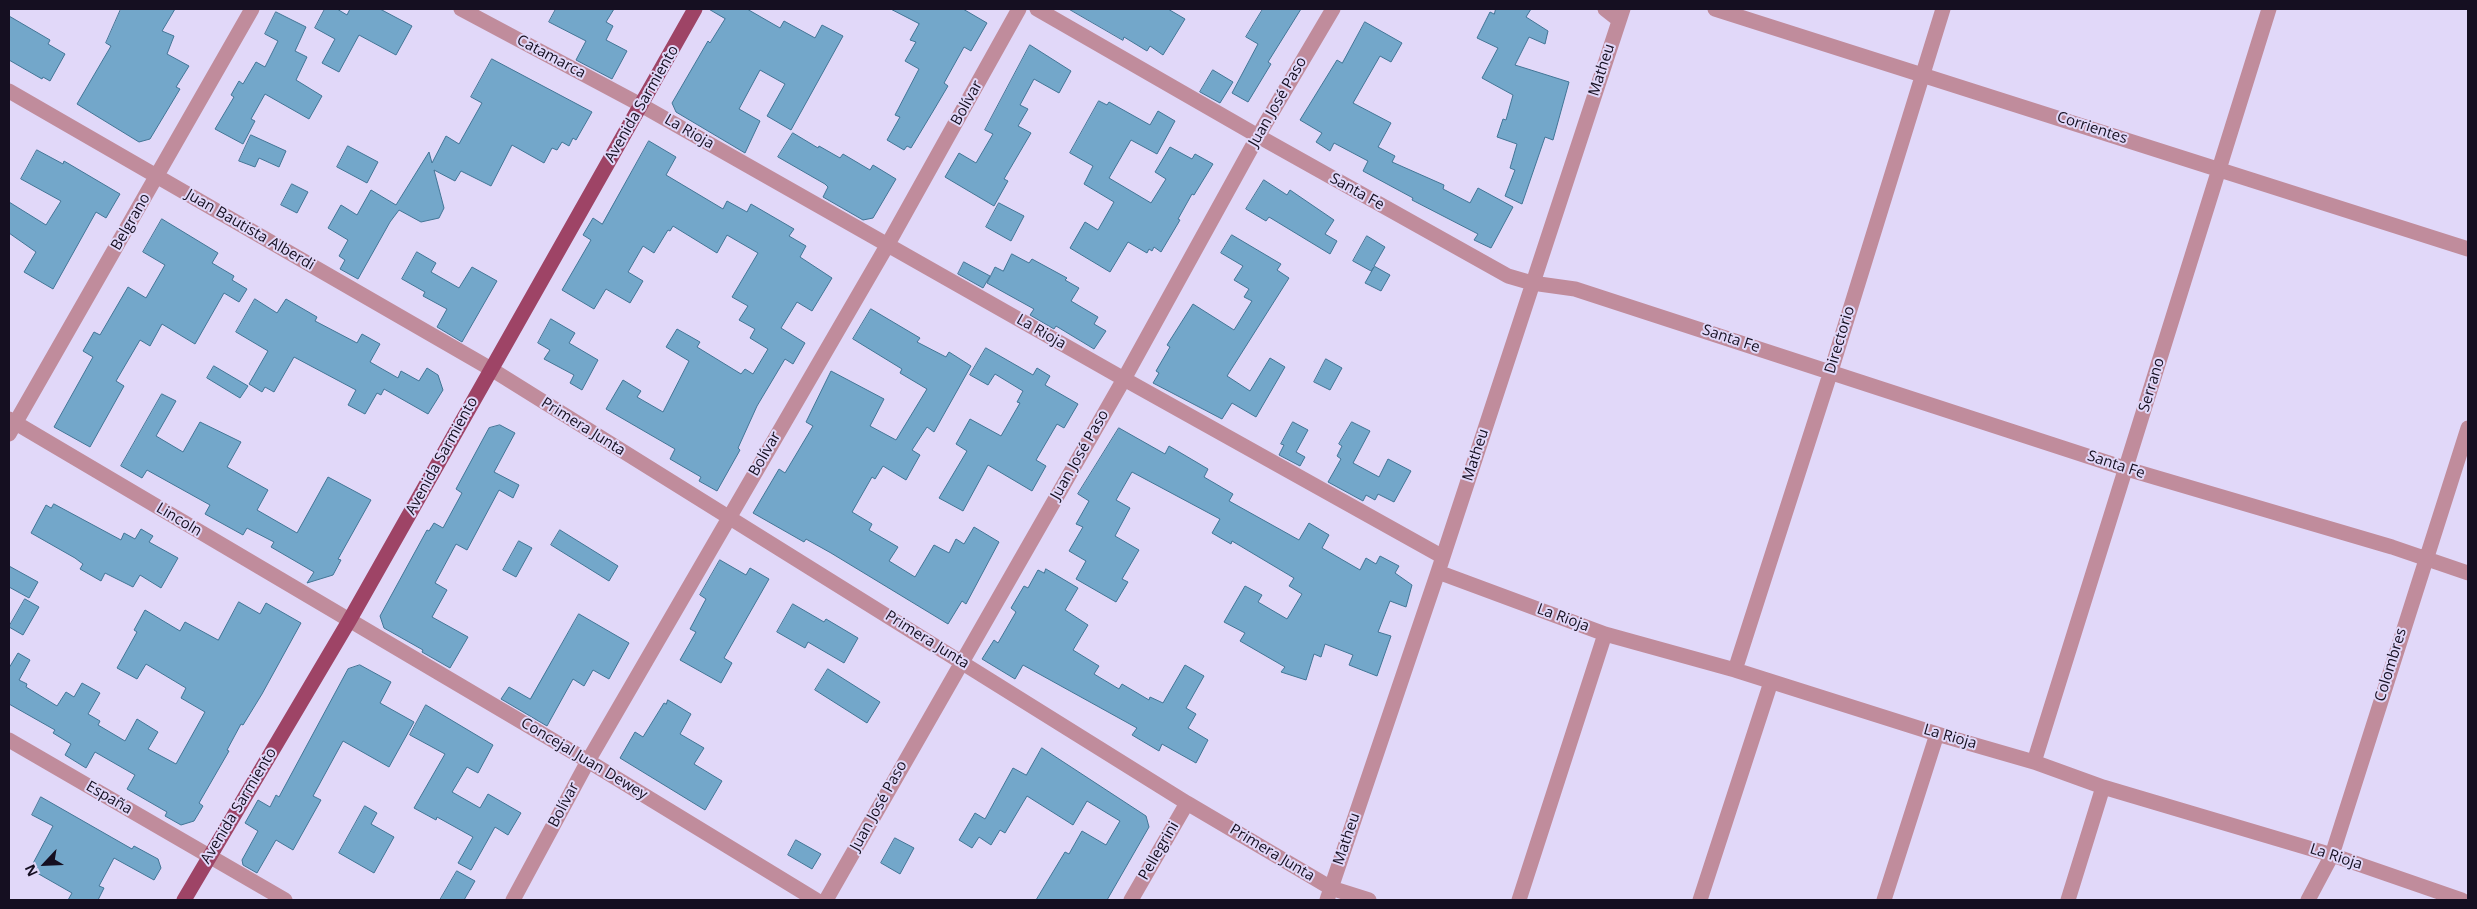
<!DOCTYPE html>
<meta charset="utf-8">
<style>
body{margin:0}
#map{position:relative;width:2477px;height:909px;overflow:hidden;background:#e1d8f9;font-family:"Open Sans",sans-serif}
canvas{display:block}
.frame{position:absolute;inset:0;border:10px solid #150f21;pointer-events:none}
.north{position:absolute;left:20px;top:839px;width:50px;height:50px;-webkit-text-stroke:4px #e1d8f9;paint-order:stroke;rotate:245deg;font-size:14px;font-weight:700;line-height:20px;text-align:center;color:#150f21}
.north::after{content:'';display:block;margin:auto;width:18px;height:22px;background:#150f21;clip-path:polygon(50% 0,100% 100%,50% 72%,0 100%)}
</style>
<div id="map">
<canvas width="2477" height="909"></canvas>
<div class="frame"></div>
<div class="north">N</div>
</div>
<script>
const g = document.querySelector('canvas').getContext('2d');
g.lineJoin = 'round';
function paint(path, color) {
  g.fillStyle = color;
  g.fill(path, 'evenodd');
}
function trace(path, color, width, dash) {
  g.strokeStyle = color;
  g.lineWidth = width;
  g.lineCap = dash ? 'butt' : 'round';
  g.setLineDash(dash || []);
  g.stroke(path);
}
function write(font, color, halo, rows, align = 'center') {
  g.font = font + ' "Open Sans",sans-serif';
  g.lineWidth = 4;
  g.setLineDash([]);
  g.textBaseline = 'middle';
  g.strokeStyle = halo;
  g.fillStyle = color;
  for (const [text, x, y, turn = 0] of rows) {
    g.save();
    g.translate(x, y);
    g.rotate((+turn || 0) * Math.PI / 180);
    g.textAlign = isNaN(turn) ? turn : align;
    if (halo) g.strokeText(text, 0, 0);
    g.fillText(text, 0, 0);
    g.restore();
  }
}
const building = new Path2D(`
 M121,9h54l-13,22 12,5 -7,18 22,12 -13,21 4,2 -30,50 -11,3 -62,-38 34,-58 -5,-3z
 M325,9h12l10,6 3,-6h30l32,17 -16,29 -37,-20 -20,37 -17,-9 13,-24 -20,-11z
 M556,9h58l-8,13 7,4 -7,14 21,11 -15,28 -36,-19 10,-19 -37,-19z
 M709,9h38l33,19 4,-7 31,17 7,-13 21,11 -52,94 -24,-14 18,-32 -25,-14 -21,39 21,12 -15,32 -69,-41 -4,-9 36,-62 2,2 15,-24z
 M891,9h72l24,14 -16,28 -7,-4 -20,36 4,3 -13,22 -24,40 -4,-2 -3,4 -17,-10 13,-23 -5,-2 24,-46 -14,-8 11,-19 -6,-2 9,-16z
 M1069,9h99l17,10 -22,36 -13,-9 -3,5 -23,-14 -1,3z
 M1263,9h38l-33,53 3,2 -23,38 -16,-9 26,-49 -12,-7z
 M1496,9h35l-5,8 22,14 -3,13 -16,-7 -14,28 54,17 -16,58 -8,-3 -23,67 -17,-8 10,-26 -5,-2 7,-24 -20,-7 6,-18 3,1 7,-25 -31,-17 16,-30 -21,-10 13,-26 4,2z
 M276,12l30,15 -11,24 12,6 -11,23 26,16 -13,23 -44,-25 -14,25 4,2 -12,23 -28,-15 19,-32 -3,-2 8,-14 4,3 13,-22 9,5 13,-26 -13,-7z
 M9,16l41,24 -2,4 17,10 -15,27 -7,-4 -1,2 -33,-19z
 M1365,22l37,21 -11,19 -11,-6 -27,47 38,20 -13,24 17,9 -3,6 52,23 -1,4 27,14 8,-15 35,19 -22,41 -17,-8 4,-6 -66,-34 1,-2 -50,-27 5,-10 -34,-18 -4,8 -14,-9 6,-9 -22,-13 37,-60 5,3z
 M1030,45l41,26 -12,22 -25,-14 -14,26 8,4 -10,17 13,7 -27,46 4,2 -14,25 -49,-29 14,-24 17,10 17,-29 -8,-4z
 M492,59l100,53 -16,28 -3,-2 -4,8 -7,-4 -5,8 -5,-2 -8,15 -32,-18 -21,41 -30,-15 -6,10 -21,-11 10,38 -5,10 -18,4 -22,-12 -9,12 -32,57 -18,-10 5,-9 -6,-4 9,-16 -20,-12 13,-23 16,10 14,-25 25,15 33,-53 3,11 14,-27 13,8 23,-41 -11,-6z
 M1213,70l20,12 -13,21 -20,-11z
 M1099,101l8,4 2,-3 41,23 8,-14 17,10 -18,33 -26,-14 -22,38 42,25 15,-24 -11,-7 15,-25 22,12 3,-5 18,10 -19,31 -2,-1 -14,25 2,1 -19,32 -7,-5 -2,4 -3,-2 -2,4 -19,-11 -18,30 -40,-24 15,-26 13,8 16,-28 -30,-18 9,-18 -23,-13z
 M793,133l25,15 1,-2 21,12 3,-4 27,16 3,-5 23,14 -23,39 -10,2 -40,-23 5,-10 -3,-3 -47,-27z
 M251,135l35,16 -7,16 -20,-9 -4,9 -16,-6z
 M649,141l27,16 -10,18 57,34 4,-8 20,11 4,-8 43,25 -5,7 17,10 -6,11 32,21 -20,33 -15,-9 -16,26 24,15 -12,21 -8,-5 -28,47 -19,42 2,2 -23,41 -18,-10 2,-4 -31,-18 5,-10 -69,-40 17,-29 18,11 -4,6 26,15 26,-51 -23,-14 11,-18 23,13 -3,5 44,27 4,-5 8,5 15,-25 -18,-11 5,-9 -16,-9 9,-14 -16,-9 26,-44 -31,-18 -10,18 -44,-27 -3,5 -2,-1 -14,23 -11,-7 -15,26 15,9 -13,22 -24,-14 -12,20 -32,-19 29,-50 -8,-5 10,-17 9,6z
 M348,146l30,16 -11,21 -30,-16z
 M37,150l26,14 1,-3 56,33 -14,24 -10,-6 -43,77 -29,-17 12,-20 -27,-19v-31l37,23 15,-24 -40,-22z
 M1264,180l23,15 3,-5 44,30 -9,14 12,7 -7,13 -61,-37 -3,4 -20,-12z
 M292,184l16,8 -11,21 -16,-8z
 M999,203l25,13 -13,25 -25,-14z
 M162,219l56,34 -6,10 22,13 -2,4 15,9 -8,13 -15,-9 -29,51 -33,-20 -12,22 -10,-6 -24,41 8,5 -34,61 -36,-20 39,-70 -10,-6 11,-19 6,3 28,-48 18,11 19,-33 -22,-13z
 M1232,235l49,29 -4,6 12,8 -62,98 23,15 20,-33 15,9 -29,50 -24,-14 -10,16 -69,-36 6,-10 -3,-2 14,-24 -3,-2 26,-41 41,26 18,-29 -8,-4 5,-8 -15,-9 9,-14 -22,-13z
 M1367,236l18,11 -11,19 16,9 -9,16 -16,-8 9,-16 -3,4 -18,-10z
 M417,252l19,11 -5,9 28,16 13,-21 25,14 -35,61 -25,-15 10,-18 -24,-13 2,-4 -23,-13z
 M1012,254l17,9 3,-4 35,19 -2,2 14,8 -8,13 27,16 -4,7 12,7 -12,18 -38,-23 -2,3 -24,-14 4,-6 -47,-26 8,-16 8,4z
 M964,262l26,14 -7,12 -25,-14z
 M255,299l22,14 9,-14 31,18 -2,4 42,22 5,-9 18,10 -10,18 28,16 3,-7 18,10 8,-13 11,7 5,15 -15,24 -44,-25 -3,6 -4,-2 -12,21 -17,-9 8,-15 -62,-33 -20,35 -9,-5 -3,5 -13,-8 19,-33 -32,-19z
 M871,309l49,29 -3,4 29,15 3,-5 22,14 -37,66 -7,-5 -15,23 8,5 -14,25 -23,-14 -8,13 -3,-2 -20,35 20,12 -3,6 29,17 -9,14 26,16 19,-32 15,8 7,-14 8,5 10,-17 25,15 -33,62 -4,-3 -14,23 -117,-71 -25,-14 -2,3 -51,-29 26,-44 6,4 28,-47 -7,-4 25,-51 53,28 -14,27 26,14 31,-51 -27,-16 2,-4 -49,-30z
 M551,319l24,14 -6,10 29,17 -16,30 -12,-7 4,-8 -30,-16 6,-9 -12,-7z
 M986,348l47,27 4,-7 13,8 -5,9 33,19 -14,24 -7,-4 -21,36 10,6 -14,25 -44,-26 -25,46 -24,-13 28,-47 -11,-7 14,-25 31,17 19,-33 -3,-1 6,-11 -28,-17 -7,11 -18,-10z
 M1326,359l16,9 -12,22 -16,-8z
 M214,366l34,20 -8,12 -33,-20z
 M162,394l14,7 -20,35 27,16 17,-30 41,20 -14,25 41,23 -11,20 40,23 31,-56 43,23 -33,59 3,1 -8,15 -26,8 7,-11 -43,-25 3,-5 -27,-14 -4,7 -38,-21 5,-9 -63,-35 -5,8 -21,-12z
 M1293,422l15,8 -12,22 9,5 -5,9 -21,-11 5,-10 -3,-1z
 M1352,422l18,9 -17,32 26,14 9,-18 23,12 -17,31 -16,-8 -3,6 -9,-5 -3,6 -35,-19 13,-23 -4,-3 5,-10 -3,-2z
 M500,425l15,8 -21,39 25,13 -6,13 -14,-8 -32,60 -11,-6 -21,39 12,7 -15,27 36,20 -18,31 -28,-16 1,-2 -39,-22 -4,-12 47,-86 2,1 5,-8 9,5 19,-35 -6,-4 33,-61z
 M1119,428l46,26 4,-8 39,23 -4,8 29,17 -4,7 70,39 10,-17 20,12 -7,13 38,22 6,-12 10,6 4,-8 19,10 -4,7 17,12 -6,22 -16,-6 -12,31 13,4 -14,40 -28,-11 4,-10 -28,-11 -4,13 -7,-3 -8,26 -25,-8 4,-5 -45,-26 5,-8 -21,-11 21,-36 17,9 -4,7 29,17 15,-25 -13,-8 5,-8 -62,-37 -1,3 -19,-11 8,-14 -88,-47 -16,28 14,8 -15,28 24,14 -17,29 6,3 -12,20 -40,-23 10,-18 -17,-10 14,-24 -7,-3 13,-23 -11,-7z
 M54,504l67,36 3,-7 11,6 6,-10 12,7 -4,6 29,16 -17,30 -21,-13 -7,12 -28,-14 -4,8 -21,-12 3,-5 -8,-6 -44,-25 15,-28 5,3z
 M560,530l58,36 -9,15 -58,-36z
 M519,541l13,7 -16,29 -13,-7z
 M720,560l26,15 4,-7 19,11 -45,79 8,5 -11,20 -41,-23 16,-28 -6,-3 16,-30 -6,-4z
 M9,566l29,16 -9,16 -20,-11z
 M1046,569l32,19 -13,22 23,15 -15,25 26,16 -5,8 25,15 3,-5 27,16 1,-3 13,6 22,-38 19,11 -18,32 10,6 -8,14 20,12 -12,23 -34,-19 -3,7 -27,-16 5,-7 -114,-63 -8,14 -33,-20 12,-19 4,3 18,-31 -5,-4 13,-22 4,2 10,-18 6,3z
 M25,599l14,8 -16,28 -14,-8z
 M239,602l21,12 6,-11 35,20 -39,71 -19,31 -2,-1 -14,26 2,1 -30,52 4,3 -9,15 -13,4 -16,-9 2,-4 -40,-23 8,-14 -40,-23 -9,16 -21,-13 6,-11 -18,-11 2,-3 -46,-26v-36l9,-15 12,7 -11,20 8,4 -1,3 31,19 9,-14 8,5 8,-14 18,10 -12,21 12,7 -2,4 27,16 12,-22 21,13 -10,17 28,15 29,-52 -24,-14 5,-10 -40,-24 -9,15 -20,-11 20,-36 -3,-2 11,-20 35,21 5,-9 33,18z
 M793,604l31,18 2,-3 32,19 -14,25 -36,-21 -3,6 -28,-16z
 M579,614l50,29 -20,36 -16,-9 -9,16 -11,-7 -26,47 -46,-27 8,-12 21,12z
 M360,665l31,17 -11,21 34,19 -25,45 -46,-26 -30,55 8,4 -28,50 -17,-10 -19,33 -14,-8 -1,-5 16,-29 -13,-8 13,-23 12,7 6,-12 3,2 69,-128z
 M828,669l52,33 -13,21 -52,-33z
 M668,700l23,14 -11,20 24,14 -10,16 28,17 -17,29 -85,-52 15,-26 8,5 21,-34 2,1z
 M426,705l67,40 -15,28 -11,-6 -15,25 28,16 8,-14 33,19 -13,22 -13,-8 -24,43 -13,-7 15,-26 -36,-20 -1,3 -22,-12 31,-54 -35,-19z
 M1042,748l104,68 3,11 -42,73h-71l29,-48 4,2 13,-23 24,14 14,-24 -33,-20 -14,24 -46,-29 -22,37 -5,-3 -9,15 -12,-8 -7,11 -13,-8 16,-27 10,6 28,-51 13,7z
 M41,797l91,52 2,-3 24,13 3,9 -7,12 -40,-22 -15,28 5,2 -6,12h-30l4,-7 -42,-24 23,-43 -21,-11z
 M365,806l12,7 -6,11 23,13 -20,36 -35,-20z
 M895,838l19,10 -14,26 -19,-11z
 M796,840l25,14 -9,15 -24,-14z
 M457,871l18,10 -11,19h-24z`);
paint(building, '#73a7ca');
trace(building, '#427596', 1);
trace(new Path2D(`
 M461,9l180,96 483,274 319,178
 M1037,9l221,127 250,140 24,7 43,6 552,180 265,78 76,26
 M1605,9l14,11
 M1715,9l753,240
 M9,91l482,278 696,434 144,85 38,12
 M9,419l579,342 228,139
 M9,434l243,-425
 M1438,572l167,62 130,36 202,64 97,28 69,25 229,68 130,45
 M1735,670l96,-299 112,-362
 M9,740l276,160
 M2034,762l235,-753
 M513,900l75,-139 300,-517 131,-235
 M826,900l298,-521 134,-243 75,-127
 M1131,900l56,-97
 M1327,900l111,-328 185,-563
 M1519,900l86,-266
 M1700,900l71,-218
 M1884,900l53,-166
 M2068,900l35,-113
 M2308,900l24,-45 136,-427`), '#c08c9c', 15);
trace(new Path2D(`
 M184,900l165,-279 346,-612`), '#9e4466', 15);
write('15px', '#150f21', '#e1d8f9', [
 ["Catamarca",551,57,28],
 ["Matheu",1602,70,-72],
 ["Juan José Paso",1278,102,-60],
 ["Bolívar",967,103,-61],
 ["Avenida Sarmiento",642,104,-60],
 ["Corrientes",2092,128,18],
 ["La Rioja",689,132,30],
 ["Santa Fe",1357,192,29],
 ["Belgrano",131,222,-60],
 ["Juan Bautista Alberdi",250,230,30],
 ["La Rioja",1041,332,30],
 ["Santa Fe",1731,339,18],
 ["Directorio",1840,340,-73],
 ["Serrano",2152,385,-73],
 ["Primera Junta",583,427,32],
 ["Bolívar",765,454,-60],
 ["Juan José Paso",1080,455,-60],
 ["Matheu",1476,455,-72],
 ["Avenida Sarmiento",442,456,-61],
 ["Santa Fe",2116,465,18],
 ["Lincoln",179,520,31],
 ["La Rioja",1563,618,20],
 ["Primera Junta",927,640,32],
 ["Colombres",2391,665,-73],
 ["La Rioja",1950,737,16],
 ["Concejal Juan Dewey",584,759,31],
 ["España",109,798,30],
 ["Bolívar",564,805,-62],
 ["Avenida Sarmiento",239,806,-59],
 ["Juan José Paso",879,806,-61],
 ["Matheu",1347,839,-71],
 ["Pellegrini",1159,851,-60],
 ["Primera Junta",1272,853,31],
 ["La Rioja",2336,857,18]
]);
</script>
